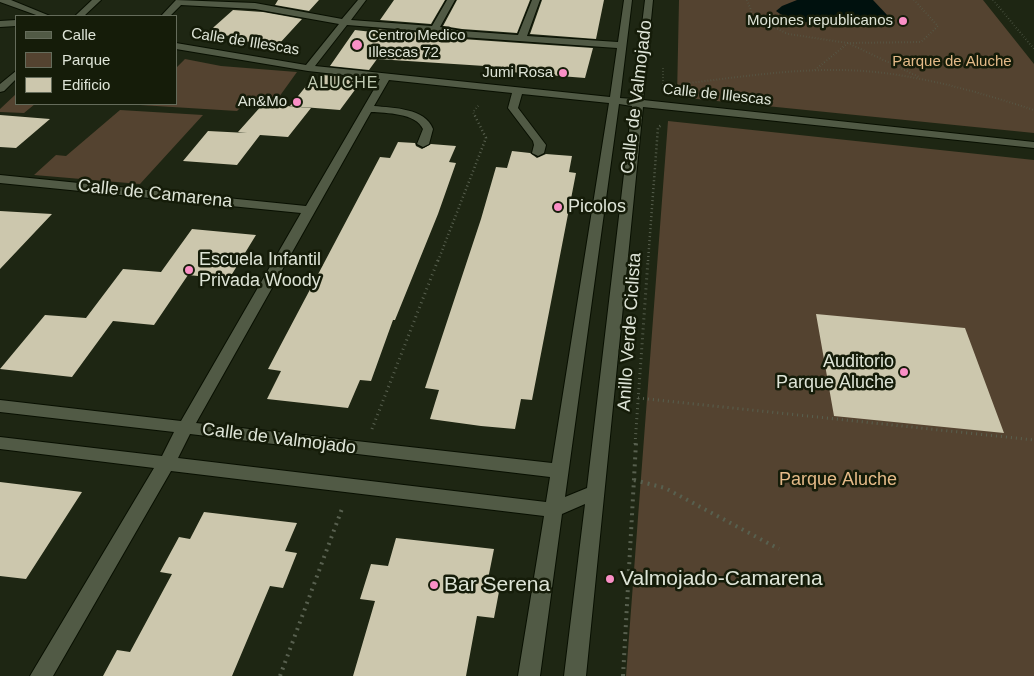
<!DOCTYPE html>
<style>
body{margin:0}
#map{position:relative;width:1034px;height:676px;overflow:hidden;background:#1e2613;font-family:Helvetica,sans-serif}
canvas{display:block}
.legend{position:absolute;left:15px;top:15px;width:162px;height:90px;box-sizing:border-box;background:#151c09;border:1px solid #656c5b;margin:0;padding:6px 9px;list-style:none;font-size:15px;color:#dee4d7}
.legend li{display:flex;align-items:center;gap:10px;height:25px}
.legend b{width:25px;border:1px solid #656c5b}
</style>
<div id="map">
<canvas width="1034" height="676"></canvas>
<ul class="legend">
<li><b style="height:6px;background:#515a45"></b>Calle</li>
<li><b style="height:14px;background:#544330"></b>Parque</li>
<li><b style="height:14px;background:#ccc7ad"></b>Edificio</li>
</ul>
</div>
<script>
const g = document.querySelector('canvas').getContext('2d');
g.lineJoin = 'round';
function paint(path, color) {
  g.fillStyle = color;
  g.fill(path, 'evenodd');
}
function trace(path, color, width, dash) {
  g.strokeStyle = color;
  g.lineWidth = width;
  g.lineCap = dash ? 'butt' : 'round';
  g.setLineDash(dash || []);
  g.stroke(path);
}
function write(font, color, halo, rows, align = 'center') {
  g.font = font + ' Helvetica,sans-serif';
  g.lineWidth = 5;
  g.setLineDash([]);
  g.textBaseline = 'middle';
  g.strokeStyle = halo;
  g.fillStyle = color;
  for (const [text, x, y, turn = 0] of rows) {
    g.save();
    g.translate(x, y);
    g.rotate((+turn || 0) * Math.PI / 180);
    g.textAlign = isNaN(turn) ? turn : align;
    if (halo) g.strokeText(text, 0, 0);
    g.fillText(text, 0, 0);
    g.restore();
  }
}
paint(new Path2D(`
 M679,0h304l51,64v69l-357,-36z
 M185,59l36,7 76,6 -23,32 -28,-2 -9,9 -97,-6 2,-1h34v-36z
 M16,94v10h19l-11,9 -24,-1v-3z
 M120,110l83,5 -63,69 -106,-9 22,-20 10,1z
 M668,121l366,39v516h-408z`), '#544330');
paint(new Path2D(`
 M797,0h76l16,17 -7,9c-25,1 -87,1 -106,-15l6,-5z`), '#00110e');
paint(new Path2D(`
 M278,0h41l-10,11 -34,-6z
 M394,0h51l-14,24 -51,-4z
 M457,0h73l-13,33 -55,-4 -19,-3z
 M542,0h62l-8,39 -66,-5z
 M233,10l30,2 39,7 -23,25 -38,-3 4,-4 -39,-3z
 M374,29l61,5 27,5 131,9 -8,30 -87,-7 2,-4 -123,-8 -8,11 -39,-4 25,-36 17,2z
 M323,75l40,4 -23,31 -50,-4 21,-26 8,1z
 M263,104l48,4 -23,29 -28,-2 -23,30 -54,-4 25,-30 39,2 -9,-1z
 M0,115l50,4 -34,29 -16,-1z
 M398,142l17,1 1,3 6,3 9,-5 25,2 -7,16 7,1 -18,51 -43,106h-2l-22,61 -11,-1 -12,28 -81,-9 14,-28 -13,-2 112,-212 10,1z
 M512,151l18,2 7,5 9,-4 26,2 -3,16 7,1 -44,227 -11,-1 -6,30 -34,-3 -51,-7 9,-29 -14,-2 56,-169 15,-52 11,1z
 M0,211l52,3 -52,55z
 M192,229l64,6 -27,44 -41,-4 -34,50 -41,-4 -41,56 -72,-8 45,-54 41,3 37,-49 38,3z
 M816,314l149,14 39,105 -170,-17z
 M0,482l82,10 -56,87 -26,-3z
 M204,512l93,11 -12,28 12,2 -14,35 -13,-2 -38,90h-129l14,-26 13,2 42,-78 -12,-2 19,-35 11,2z
 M396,538l98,11 -6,30 13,2 -7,37 -17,-2 -11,60h-113l22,-75 -15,-2 11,-35 17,2z`), '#ccc7ad');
const minor = new Path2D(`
 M0,0h11l39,16h-11l-39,-14z
 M92,0h9l-17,16h-9z
 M176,0l79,3 87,16 16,-19h8l-15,20 81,6 15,-26h8l-15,27 22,4 56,4 14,-35h8l-13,36 91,6 6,-42h8l-12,98 13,1 12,-99h8l-10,100 391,42v6l-391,-41 -57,569h-22l21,-172 -23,10 -22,162h-22l26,-160 -373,-45 -118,205h-23l124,-208 -154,-19v-12l162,19 12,-24 -174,-20v-12l181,21 120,-208 -301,-30v-8l306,31 74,-127 -72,-8 -132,-22v-6l130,22 33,-41 -84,-15 -74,-4 -11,11h-9zM347,25l88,7 27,5 155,11 -7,49 -295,-31zM389,80l123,13 -4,15 25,33 1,4 -2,8 6,3 6,-3 2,-8 -28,-37 4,-14 87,9 -57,360 -356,-40 175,-311c15,1 45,1 52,17l-6,15 6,3 6,-3 4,-15c-8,-21 -39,-21 -59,-23zM619,104l13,2 -45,382 -22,9zM190,434l360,43 -4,25 -368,-44z
 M16,20v6l-16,1v-6z
 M16,71v8l-12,12 -4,1v-8z`);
trace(minor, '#080f01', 2);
trace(new Path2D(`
 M747,0l7,18 34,16 60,9 73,-1 17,-16 -24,-26
 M993,0l41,49
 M663,68v19
 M815,70l33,-27 71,34
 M663,86c59,-6 118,-17 178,-16 66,1 131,20 193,40
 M475,116l-2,-4 6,-7`), '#58604f', 2, [0.5, 2.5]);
trace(new Path2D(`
 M438,261l48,-123 -12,-24
 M648,261l10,-134 4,-2`), '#58604f', 2.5, [1, 3]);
trace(new Path2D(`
 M638,398l396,42
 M372,429l66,-169
 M635,444l13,-184`), '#58604f', 3, [1, 4]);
trace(new Path2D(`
 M634,480l31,8 114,61
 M280,676l63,-170
 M623,676l13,-233`), '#58604f', 4, [2, 5]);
paint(minor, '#515a45');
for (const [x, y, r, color] of [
 [903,21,5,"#fa8fc6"],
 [357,45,6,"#fa8fc6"],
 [563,73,5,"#fa8fc6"],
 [297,102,5,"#fa8fc6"],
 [558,207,5,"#fa8fc6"],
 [189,270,5,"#fa8fc6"],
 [904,372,5,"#fa8fc6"],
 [610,579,5,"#fa8fc6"],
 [434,585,5,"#fa8fc6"]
]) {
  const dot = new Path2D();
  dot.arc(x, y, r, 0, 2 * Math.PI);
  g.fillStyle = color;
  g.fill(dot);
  trace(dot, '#151c09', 2);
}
write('15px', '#dee4d7', '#151c09', [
 ["Mojones republicanos",893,21],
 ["Centro Medico",368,36,"left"],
 ["Illescas 72",368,53,"left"],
 ["Jumi Rosa",553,73],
 ["An&Mo",287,102]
], 'right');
write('15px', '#dee4d7', '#151c09', [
 ["Calle de Illescas",245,42,9],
 ["Calle de Illescas",717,95,6]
]);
write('15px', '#e4ba88', '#151c09', [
 ["Parque de Aluche",952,62]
]);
g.letterSpacing = '1px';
write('16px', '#c0cab2', '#151c09', [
 ["ALUCHE",343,84]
]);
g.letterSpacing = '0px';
write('18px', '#dee4d7', '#151c09', [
 ["Calle de Valmojado",637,97,-83],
 ["Calle de Camarena",155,194,6],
 ["Anillo Verde Ciclista",630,332,-86],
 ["Calle de Valmojado",279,439,7]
]);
write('18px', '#dee4d7', '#151c09', [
 ["Picolos",568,207],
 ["Escuela Infantil",199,260],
 ["Privada Woody",199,281],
 ["Auditorio",894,362,"right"],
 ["Parque Aluche",894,383,"right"]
], 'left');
write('18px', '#e4ba88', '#151c09', [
 ["Parque Aluche",838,480]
]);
write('21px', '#dee4d7', '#151c09', [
 ["Valmojado-Camarena",620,579],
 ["Bar Serena",444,585]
], 'left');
</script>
